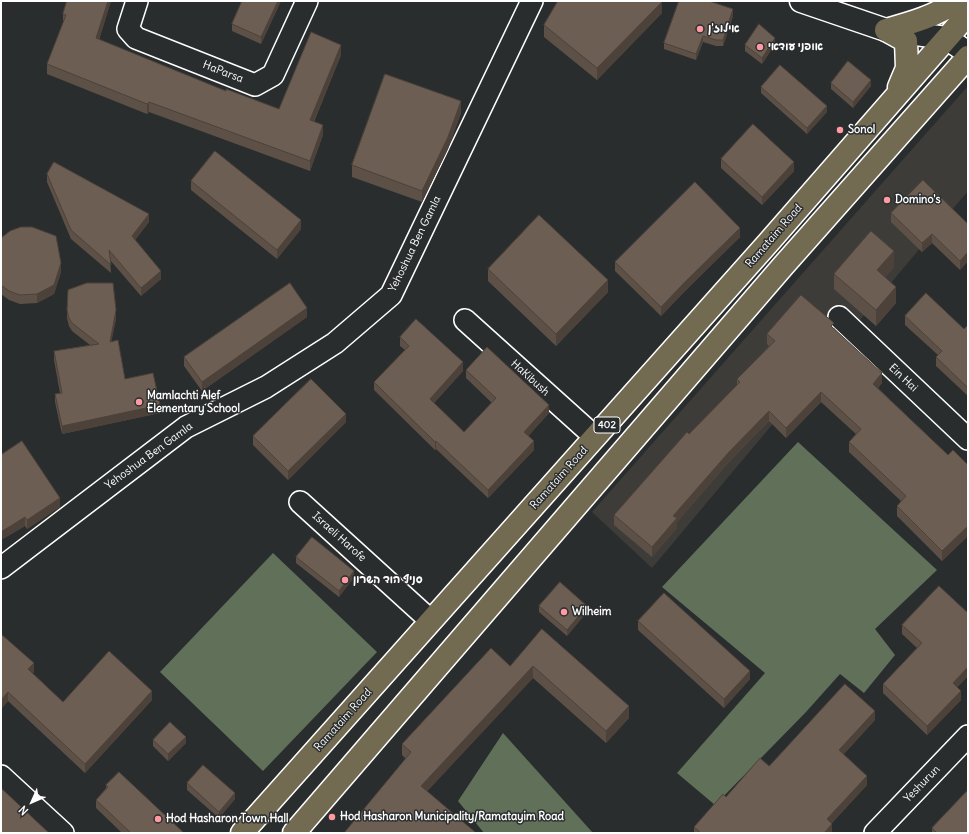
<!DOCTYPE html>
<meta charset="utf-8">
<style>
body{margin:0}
#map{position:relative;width:969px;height:834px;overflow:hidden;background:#2a2d2e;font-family:Delius,sans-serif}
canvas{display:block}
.frame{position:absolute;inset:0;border:2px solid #fff;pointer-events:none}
.north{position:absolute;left:12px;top:782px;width:40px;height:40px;-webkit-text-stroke:3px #2a2d2e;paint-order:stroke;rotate:225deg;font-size:11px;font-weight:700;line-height:16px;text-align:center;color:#fff}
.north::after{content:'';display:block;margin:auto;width:14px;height:18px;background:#fff;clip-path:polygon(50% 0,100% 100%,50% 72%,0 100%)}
</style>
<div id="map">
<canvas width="969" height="834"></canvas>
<div class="frame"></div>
<div class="north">N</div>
</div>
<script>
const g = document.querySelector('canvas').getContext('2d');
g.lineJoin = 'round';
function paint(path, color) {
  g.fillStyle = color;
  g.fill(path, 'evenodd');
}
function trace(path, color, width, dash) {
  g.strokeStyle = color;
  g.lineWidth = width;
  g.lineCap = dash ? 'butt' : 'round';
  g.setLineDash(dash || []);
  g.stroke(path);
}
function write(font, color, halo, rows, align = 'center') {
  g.font = font + ' Delius,"Playpen Sans Hebrew",sans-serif';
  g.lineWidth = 3;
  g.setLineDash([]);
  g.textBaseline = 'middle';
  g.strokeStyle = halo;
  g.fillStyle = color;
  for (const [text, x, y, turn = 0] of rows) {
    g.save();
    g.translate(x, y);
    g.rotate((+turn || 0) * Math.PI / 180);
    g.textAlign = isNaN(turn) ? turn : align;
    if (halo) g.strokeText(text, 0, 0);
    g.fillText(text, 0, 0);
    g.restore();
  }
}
paint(new Path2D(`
 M968,86v105l-316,377 -60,-56z`), '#3e3c39');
paint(new Path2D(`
 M798,442l139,128 -62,59 20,26 -31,38 -24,-19 -34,38 -91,93 -38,-32 88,-100 -103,-86z
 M273,553l104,99 -114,119 -103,-99z
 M503,733l90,100h-109l-26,-32z`), '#607059');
const minor = new Path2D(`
 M137,1l-9,28 8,9 119,47 18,-10 34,-74
 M839,317l129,122
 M465,320l130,117
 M300,502l131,119
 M1,568l185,-141 80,-40 69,-44 56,-48 141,-294
 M1,776l62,57
 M875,833l93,-97`);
const secondary = new Path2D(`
 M801,1l85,29 60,8 22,15`);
const primary = new Path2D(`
 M886,30l20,11 1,27 -8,19
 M886,30c25,-7 50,-14 71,-29
 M242,833l526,-590 200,-229
 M294,833l489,-567 185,-209`);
trace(minor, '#fff', 24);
trace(secondary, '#fff', 25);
trace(primary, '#fff', 25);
trace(minor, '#2a2d2e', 21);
trace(secondary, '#2a2d2e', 22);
trace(primary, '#726b52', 22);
paint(new Path2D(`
 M67,1h44l-12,39 127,51 53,18 62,-54 -27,67 9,13 -13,36 -161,-59 -2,2 -100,-40v-10l16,-40v-10z
 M281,1l-20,43 -29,-13v-7z
 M662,13l-65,67 -53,-43v-12z
 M733,16l-10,30h-7l-13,-4 -7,18 -32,-11v-6z
 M775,44l-13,20 -17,-13v-6z
 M831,83l40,3 -18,22 -22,-19z
 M761,87l66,25 -20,22 -46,-41z
 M461,113l-13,36 -26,53 -70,-25v-12z
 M721,159l73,12 -32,34 -41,-37z
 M47,174l102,48 -14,18 26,39 -20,17 -31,-36 1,13 -40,-34 -24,-57z
 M191,181l110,48 -24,30 -86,-69z
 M891,213l77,11v37l-8,9 -28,-27 -10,9 -31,-30z
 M740,237l-55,54 -24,25 -46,-45v-9z
 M1,238l60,34 -7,22 -17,9 -17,1 -11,-4 -8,-6z
 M894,267l-9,10 11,26 -20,23 -42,-37v-15z
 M488,269l120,23 -52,54 -68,-65z
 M67,310l49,9 -5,22 14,38 35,34 -98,21 -7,-32v-8l5,-1 -6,-33v-9l36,-6 -18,-14 -3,-5 -2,-8z
 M905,316l59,13 4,-4v71l-32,-30v-9l2,-2 -33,-30z
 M307,317l-105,74 -18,-25v-9z
 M834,328l48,55 -4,5 70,67 20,10v71l-26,25 -45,-45v-10l4,-5 -52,-49v-10l7,-8 -35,-32 -35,36 -17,-17 -40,41 -52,60v6l-25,29 -38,-32v-10l123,-130v-6l32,-33 -2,-2v-10z
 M400,337l63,34 -29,32 30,29 28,-29 -26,-25v-8l83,43 -21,23 6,14 -46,48 -52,-49 -1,1 -61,-60v-8l31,-32 -5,-4z
 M346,422l-58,58 -35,-35v-9z
 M1,455l59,52 -33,22 -2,-3 -24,14z
 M296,557l58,20 -15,20 -43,-34z
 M539,606l48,6 -20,24 -28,-24z
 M638,621l112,58 -26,29 -86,-78z
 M902,625l66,51 -11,11 4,13 -34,35 -44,-42v-9l34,-36 -15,-14z
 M542,629l87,89 -23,25 -73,-65 -106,113 48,42h-131l62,-74 -4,-4v-11l108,-78z
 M1,634l33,38 -2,1 31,29 89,-2 -67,73 -77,-72 -7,8z
 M875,720l-32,35 24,30 -35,38v10h-138v-6l32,-30 43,-31z
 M153,740l33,3 -18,18 -15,-15z
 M187,783l48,16 -16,19 -32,-28z
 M106,785l78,48h-62l-26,-25v-8l10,-12z
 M932,828l36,5h-36z`), '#5d5147');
paint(new Path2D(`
 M108,1h3l-15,47v-10z
 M278,1h3l-20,43v-7z
 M662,2v11l-65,67v-12z
 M733,9v7l-10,30v-6z
 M703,36v6l-7,18v-6z
 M775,38v6l-13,20v-6z
 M341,45v10l-31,75v-10z
 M871,80v6l-18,22v-6z
 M461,101v12l-13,36 -26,53v-11z
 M149,102v10l-2,2v-10z
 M827,106v6l-20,22v-6z
 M323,125v10l-13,36v-10z
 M794,162v9l-32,34v-8z
 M149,214v8l-17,22v-8z
 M301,220v9l-24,30v-9z
 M740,228v9l-55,54 -24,25v-9l24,-25z
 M932,234v9l-10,9v-9z
 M894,251v16l-17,19v-16z
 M968,252v9l-8,9v-9z
 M61,263v9l-7,22 -17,9v-9z
 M161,271v8l-20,17v-8z
 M608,280v12l-52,54v-12z
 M896,287v16l-20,23v-16z
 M307,308v9l-105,74v-9z
 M116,310v9l-6,31v-8z
 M463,362v9l-33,36v-8z
 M882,373v10l-9,11v-10z
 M821,392v10l-35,36v-10z
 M160,405v8l-98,21v-8z
 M549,405v8l-25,28v-9z
 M769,411v10l-40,41 -52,60v6l-25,29v-10l21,-31 56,-64z
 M346,414v8l-58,58v-9z
 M436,441v8l-1,1v-8z
 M534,441v9l-46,48v-8z
 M60,498v9l-33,22v-9z
 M25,517v9l-24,14v-8z
 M968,526v10l-26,25v-10z
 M354,571v6l-15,20v-6z
 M587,606v6l-20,24v-6z
 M34,663v9l-6,6v-9z
 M533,666v12l-112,120v-12z
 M968,667v9l-15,16v-9z
 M750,671v8l-26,29v-9z
 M152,691v9l-67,73v-9z
 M961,691v9l-34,35v-9z
 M8,692v9l-7,8v-9z
 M629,706v12l-23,25v-12z
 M875,711v9l-36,39v-9z
 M186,737v6l-18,18v-7z
 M867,776v9l-40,43v-9z
 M235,793v6l-16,19v-6z
 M832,824v9h-8z`), '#4c423a');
const building = new Path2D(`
 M67,1h41l-12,37 130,53v-2l53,20 32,-77 30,13 -31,75 13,5 -13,36 -161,-59 -2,2 -100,-40 19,-49 -3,-1z
 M242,1h36l-17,36 -29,-13z
 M558,1h104v1l-65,66 -53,-43z
 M679,1h30l24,8 -10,31h-7l-13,-4 -7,18 -32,-11z
 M759,24l16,14 -13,20 -17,-13z
 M848,61l23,19 -18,22 -22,-19z
 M780,65l47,41 -20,22 -46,-41z
 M385,74l76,27 -13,36 -26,54 -70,-26z
 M753,124l41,38 -32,35 -41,-38z
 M215,151l86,69 -24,30 -86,-69z
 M54,162l95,52 -17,22 29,35 -20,17 -32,-38 2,15 -40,-35 -24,-56z
 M923,180l45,44v28l-8,9 -28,-27 -10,9 -31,-30z
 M695,182l45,46 -55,54 -24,25 -46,-45z
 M539,215l69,65 -52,54 -68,-65z
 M21,227h11l24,9 5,27 -7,22 -17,9 -17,1 -11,-4 -8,-6v-47l9,-7z
 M871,231l23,20 -17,19 19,17 -20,23 -42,-36z
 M87,283h26l3,27 -6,32 8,-2 7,39 28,-6 7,32 -98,21 -7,-32 7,-1 -8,-42 45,-7 -27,-21 -3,-5 -2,-8 1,-20z
 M290,283l17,25 -105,74 -18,-25z
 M926,293l38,36 4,-4v63l-32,-31 6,-6 -37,-35z
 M801,295l33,28 -3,3 51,47 -9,11 75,71 5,-5 15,15v61l-26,25 -45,-45 9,-10 -57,-54 12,-13 -40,-37 -35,36 -17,-17 -40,41 -56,64 4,2 -25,29 -38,-32 73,-83 2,2 51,-52 -3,-3 38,-38 -8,-7z
 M416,319l47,43 -33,37 34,33 32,-34 -30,-28 21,-23 62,58 -25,27 10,9 -46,49 -52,-49 -1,1 -61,-60 35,-36 -9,-9z
 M311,379l35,35 -58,57 -35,-35z
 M22,441l38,57 -33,22 -2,-3 -24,15v-77z
 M312,537l42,34 -15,20 -43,-34z
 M560,582l27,24 -20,24 -28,-24z
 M939,586l29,27v54l-15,16 8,8 -34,35 -44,-42 39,-41 -20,-18z
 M664,593l86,78 -26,28 -86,-78z
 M542,629l87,77 -23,25 -73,-65 -112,120 54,46v1h-131l67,-81 -9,-8 89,-96 19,18z
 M1,634l33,29 -6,6 35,33 46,-51 43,40 -67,73 -77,-72 -7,8z
 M845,684l30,27 -36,39 28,26 -40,43 5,5 -8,9h-123l-7,-6 29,-33 3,3 34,-39 9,8z
 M170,722l16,15 -18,17 -15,-14z
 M203,765l32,28 -16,19 -32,-29z
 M119,772l65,61h-53l-35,-33 12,-13 -2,-2z
 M1,788l48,45h-48z
 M968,790v43h-31l-5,-5z`);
paint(building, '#6c5e53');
trace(building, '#4c423a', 1);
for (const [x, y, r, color] of [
 [700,29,4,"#ff9aa2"],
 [760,47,4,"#ff9aa2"],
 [840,130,4,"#ff9aa2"],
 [887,200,4,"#ff9aa2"],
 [139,402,4,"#ff9aa2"],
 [345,580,4,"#ff9aa2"],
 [564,612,4,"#ff9aa2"],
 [332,817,4,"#ff9aa2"],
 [158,819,4,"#ff9aa2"]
]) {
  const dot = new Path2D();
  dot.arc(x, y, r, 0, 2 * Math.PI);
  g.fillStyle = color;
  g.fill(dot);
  trace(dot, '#2a2d2e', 1.5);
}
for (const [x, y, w] of [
 [607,425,26]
]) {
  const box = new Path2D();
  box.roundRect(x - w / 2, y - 8, w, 16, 3);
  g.fillStyle = '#2a2d2e';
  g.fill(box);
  trace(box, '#fff', 1);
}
write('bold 10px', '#fff', null, [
 ["402",607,425]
]);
write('bold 11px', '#fff', '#2a2d2e', [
 ["אילוז'ן",708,29],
 ["אופני עודאי",768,47],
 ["Sonol",848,130],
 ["Domino's",895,200],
 ["Mamlachti Alef",147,396],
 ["Elementary School",147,409],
 ["סניף הוד השרון",353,580],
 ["Wilheim",572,612],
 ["Hod Hasharon Municipality/Ramatayim Road",340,817],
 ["Hod Hasharon Town Hall",166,819]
], 'left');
write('11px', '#fff', '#2a2d2e', [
 ["HaParsa",223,72,21],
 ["Ramataim Road",774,236,-49],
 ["Yehoshua Ben Gamla",415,244,-64],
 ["HaKibush",530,378,42],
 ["Ein Hai",903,378,43],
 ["Yehoshua Ben Gamla",149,456,-36],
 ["Ramataim Road",559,478,-48],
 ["Israeli Harofe",339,537,42],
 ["Ramataim Road",343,720,-48],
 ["Yeshurun",922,784,-46]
]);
</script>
